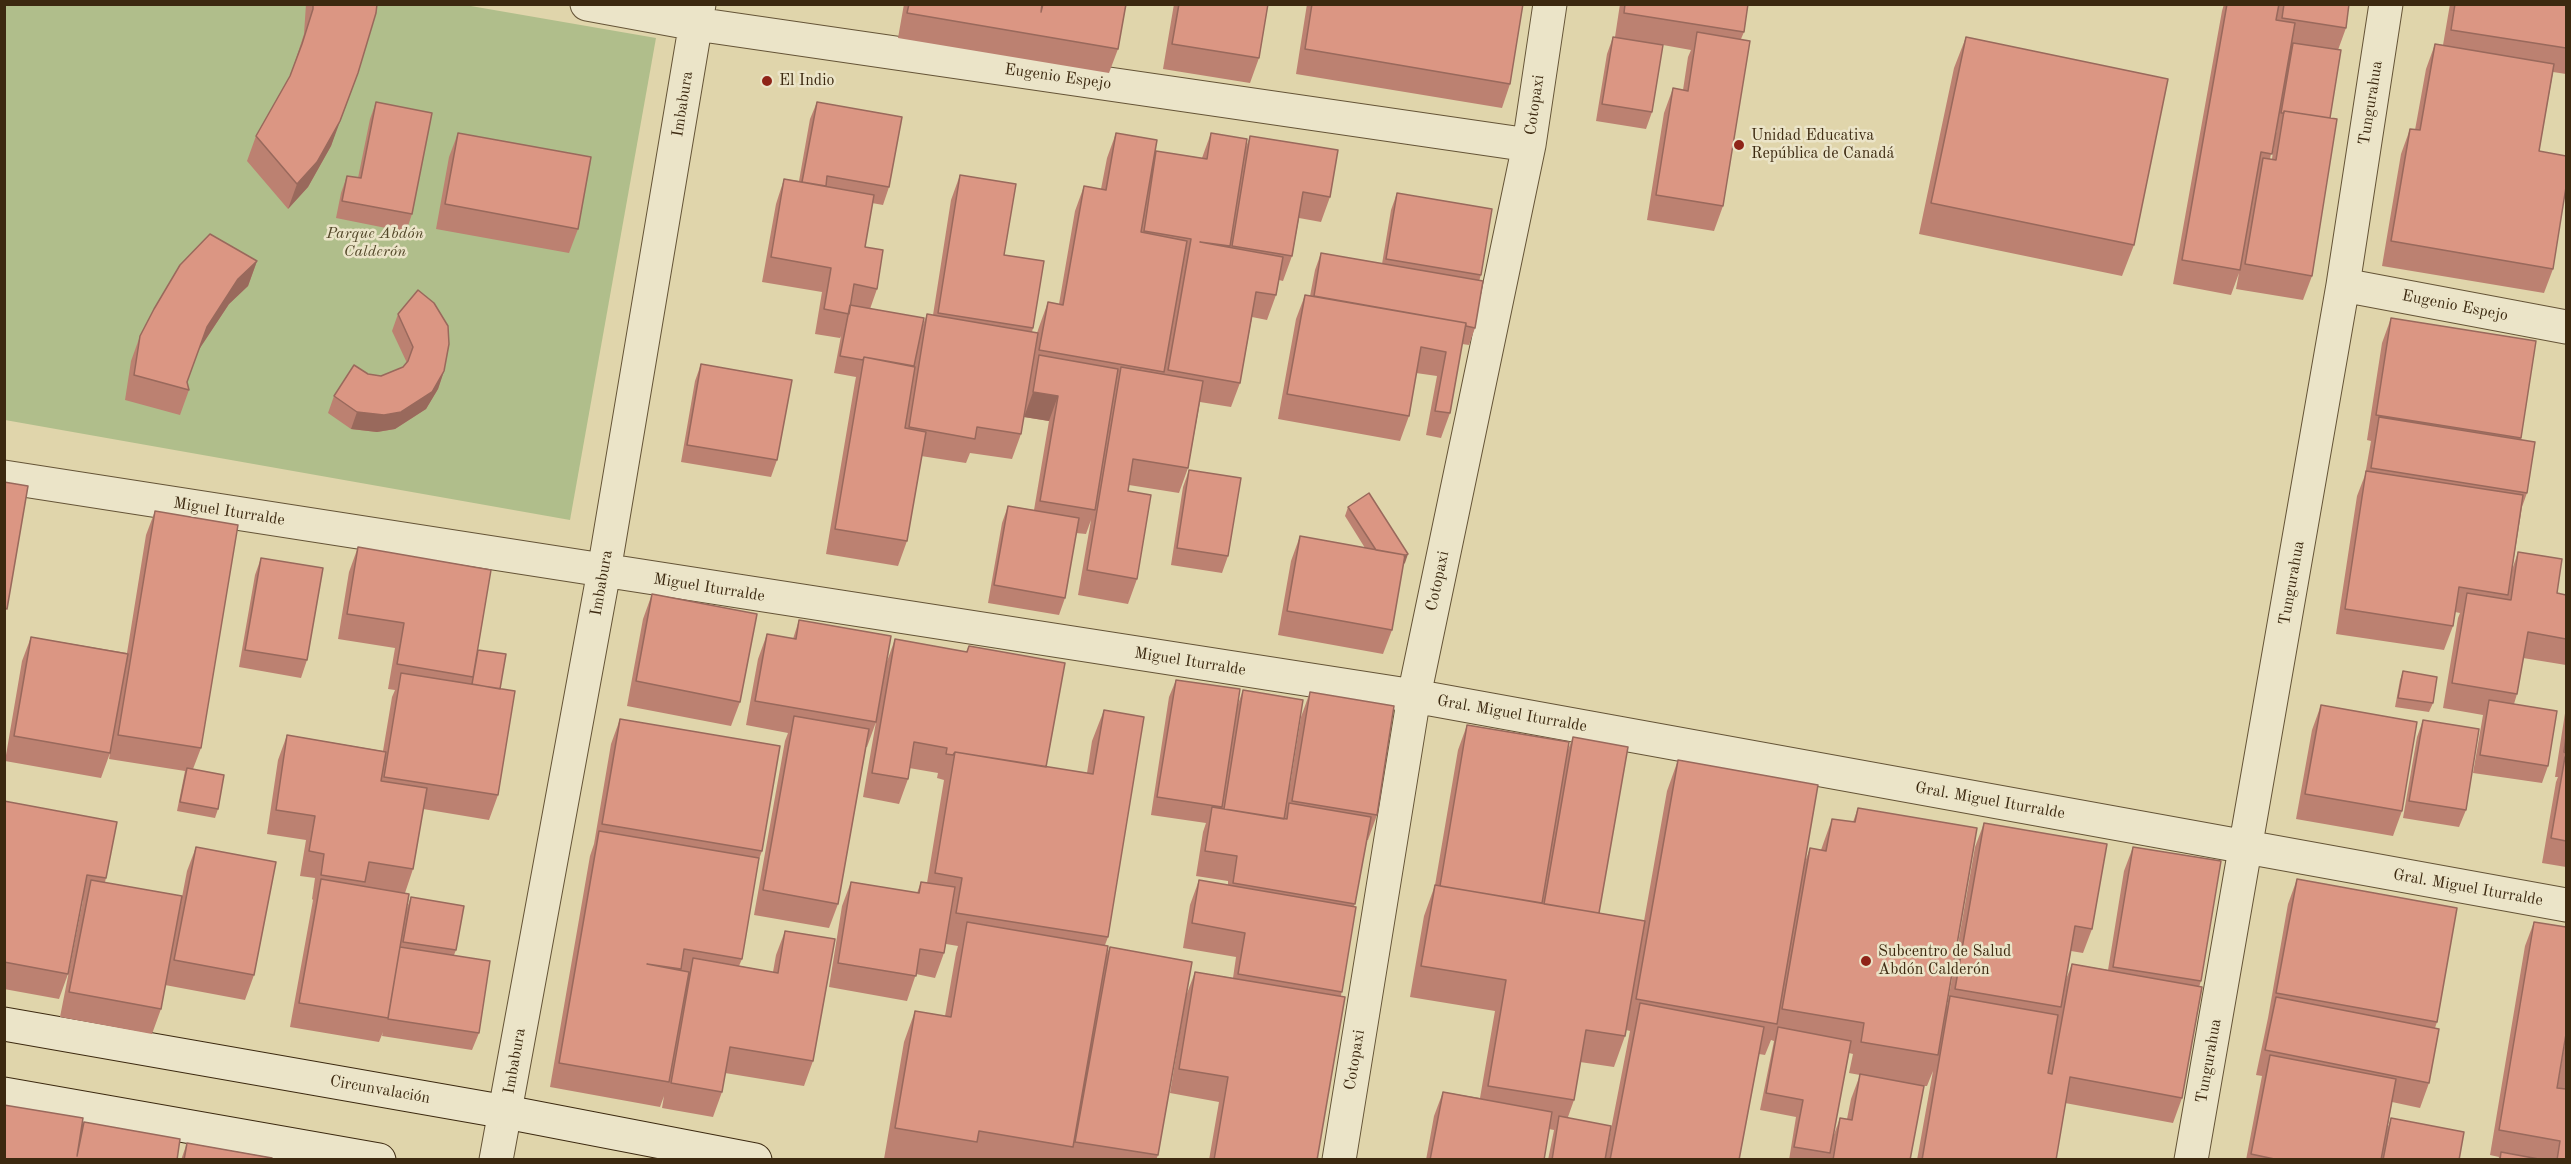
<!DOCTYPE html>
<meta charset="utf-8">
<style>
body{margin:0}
#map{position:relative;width:2571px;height:1164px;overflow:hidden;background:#e0d5ab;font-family:"Old Standard TT",serif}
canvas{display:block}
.frame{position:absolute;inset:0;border:6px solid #3c2910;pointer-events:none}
</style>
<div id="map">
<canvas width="2571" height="1164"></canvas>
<div class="frame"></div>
</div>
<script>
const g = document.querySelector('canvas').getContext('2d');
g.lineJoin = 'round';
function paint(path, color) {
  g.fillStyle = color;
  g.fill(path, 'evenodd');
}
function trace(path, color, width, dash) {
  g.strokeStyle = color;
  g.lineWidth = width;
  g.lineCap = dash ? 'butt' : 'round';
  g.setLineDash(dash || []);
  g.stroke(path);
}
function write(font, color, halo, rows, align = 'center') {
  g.font = font + ' "Old Standard TT",serif';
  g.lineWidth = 5;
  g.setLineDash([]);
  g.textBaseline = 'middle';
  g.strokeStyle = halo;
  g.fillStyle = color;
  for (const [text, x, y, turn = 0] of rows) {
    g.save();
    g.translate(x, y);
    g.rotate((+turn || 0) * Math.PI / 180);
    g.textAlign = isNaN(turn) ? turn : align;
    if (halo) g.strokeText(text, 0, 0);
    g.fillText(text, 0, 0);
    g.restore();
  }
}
paint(new Path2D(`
 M5,5h460l191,33 -86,482 -565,-100z`), '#b0be8b');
const street = new Path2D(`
 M587,4l109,20 833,121
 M2343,285l223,42
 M4,477l1410,219 1152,209
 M496,1160l108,-589 95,-567
 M1339,1160l75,-464 115,-551 21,-141
 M2191,1160l152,-875 43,-281`);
const secondary = new Path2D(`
 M4,1024l502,88 249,48
 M4,1094l375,66`);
trace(street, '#655437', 35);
trace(secondary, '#3c2910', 35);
trace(street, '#ebe4c8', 33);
trace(secondary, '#ebe4c8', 33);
paint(new Path2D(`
 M306,4h71l-46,142 -23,41 -20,22 -41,-48 9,-25 34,-59 14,-43z
 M904,4h222l-8,45 -9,24 -211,-35z
 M1174,4h94l-9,54 -9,25 -87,-14z
 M1307,4h216l-13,80 -8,24 -206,-34z
 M1620,4h128l-4,28 -3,7 -18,167 -9,25 -67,-11 17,-107 9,-25 10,2 5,-33 3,-7 -28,-5 -11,67 -6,17 -50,-8 11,-67 6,-17h2z
 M2224,4h125l-3,24 -8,22 -26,226 -9,24 -67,-11 3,-16 -8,22 -58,-11 49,-273zM2276,130h1l-2,6 -3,23h-2z
 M2450,4h116v70l-13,-2 -14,79 14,118 -9,24 -162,-27 19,-112 9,-25 5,1 11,-61 9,-25 8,1z
 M1966,37l168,208 -12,31 -203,-42 35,-166z
 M376,102l36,112 -6,18 -70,-14 5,-25 6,-17 11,2 12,-59z
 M817,102l72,85 -6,18 -11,-2 -7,44 12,42 -7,20 51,21 6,-16 6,1 18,-115 9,-25 44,80 29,73 -1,4 5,1 2,-6 9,-25 11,2 16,-93 9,-25 17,3 6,-31 9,-25 38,25 2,-7 46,7 9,-25 35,14 4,-11 80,61 -9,25 -22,-4 -7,38 -9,25 -4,-1 -3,15 -9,25 -15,-3 -12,66 -9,24 -31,-5 -12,66 -9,25 -50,-8 -1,6 9,88 -9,25 -50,-9 13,-75 -5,14 -10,-1 -11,65 -6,17 -71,-12 14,-80 6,-17 26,4 15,-89 -25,-4 6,-37 -9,54 -9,25 -42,-6 -4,10 -45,-7 -14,85 -9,25 -72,-12 29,-172 1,-5 -22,-4 7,-37 -1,2 -25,-4 7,-42 -60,-10 14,-78 8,-25 15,2 11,-62z
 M458,133l120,96 -9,24 -133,-24 13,-72z
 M1397,193l84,82 -2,6 -4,47 -6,17 -7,-1 -12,69 -9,25 -15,-3 11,-59 -21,-3 -7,43 -9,25 -122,-22 18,-100 9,-24 5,1 5,-26 6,-17 61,11 9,-54z
 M257,261l-9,25 -19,18 -31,47 -11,31 2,8 -9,25 -55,-15 6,-39 9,-25z
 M398,314l46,57 -6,18 -12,20 -31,20 -18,3 -26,-3 -23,-16 6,-17 34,-22 13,2 22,-9 4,-4 -15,-32z
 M2391,318l130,120 6,55 -5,14 -10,63 6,-18 39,41 9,2v70l-43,-7 -6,36 -3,10 34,62 -6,17 -69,-10 10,-58 -40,-7 15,-90 2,-5 -5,-1 -2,14 -9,24 -108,-16 21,-138 8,-21 6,-34 -4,-1 15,-97z
 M701,364l76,96 -6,17 -90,-15 14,-81z
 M1189,470l39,86 -6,17 -51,-8 12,-78z
 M1348,507l57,56 -2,1 -11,66 -9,24 -105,-19 13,-74 9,-25 65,12 -20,-32z
 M155,511l46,237 -8,21 25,40 -3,9 -38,-7 8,-40 -76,-12 4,-24 -3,18 -9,25 -96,-17 17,-100 9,-24 96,16 19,-118z
 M358,547l119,107 23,35 -2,106 -9,25 -66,-11 -10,60 -8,24 2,15 4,-11 45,53 -2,5 25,78 -7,17 -90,-14 1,-4 -4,10 -89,-15 23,-127 -1,-1 3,-21 -15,-2 6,-36 -39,-6 11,-74 9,-25 96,16 9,-54 3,-7 -7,-1 7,-41 -57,-9 11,-67z
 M261,558l46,102 -6,18 -62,-11 16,-92z
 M652,594l88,108 -9,24 -104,-20 16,-87z
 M799,620l77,102 -9,25h-1l-28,157 -9,24 -75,-13 31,-174 3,-8 -42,-8 12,-66 9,-25 26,5z
 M895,639l71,13 3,-6 77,121 41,6 5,-32 12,-31 4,227 -3,8 1,11 4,-9 48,208 -2,5 -272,-1 20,-117 11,-31 30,5 11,-63 2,-7 -12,-2 -2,9 -9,25 -19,-4 -9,27 -78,-14 13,-81 9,-24 66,11 4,-11 6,1 17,-103 -7,-2 1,-5 -29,-5 -1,11 -9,25 -36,-7 23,-133z
 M2403,671l30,32 -4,9 -34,-5 5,-27z
 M1176,680l61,27 6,-17 47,95 11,-68 9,-25 67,123 -9,25h-1l-13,67 -37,253h-108l10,-58 -49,-9 16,-97 9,-24 38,6 3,-21 -53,-9 7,-43 9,-25 29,5v-4l-32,-5 7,-44 3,-9 -55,-8 18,-118z
 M2321,705l81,106 -9,25 -97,-17 16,-89z
 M2566,707v160l-24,-4 14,-81 2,-5h-3z
 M620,719l142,132 -4,11 -16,97 -3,7 34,6 3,-17 9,-24 28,130 -9,25 -79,-13 -3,19 -9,25 -51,-9 2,-12 -4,11 -110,-20 40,-231 4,-12 17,-100z
 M2423,720l43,90 -7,17 -56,-9 14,-81z
 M1467,725l99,30 7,-18 26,176 45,8 23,-130 11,-31 127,102 5,-14 11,2 11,-31 21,3 5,-14 89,199 28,-160 9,-24 108,106 -9,24 -12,-2 -6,31 7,-18 36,6 16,-99 9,-24 68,134 -2,6 -17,111 -9,25 -108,-20 -9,57h-139l16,-89 -6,15h-5l-12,74h-82l1,-4 -1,4h-39l7,-43 -36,-7 14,-69 -3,-1 -6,15 -6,-1 -20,106h-134l25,-129 -4,-1 -1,6 -11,31 -34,-5 -6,38 -6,17 37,43h-57l6,-30 -5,-1 -5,31h-118l8,-44 9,-24 37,6 15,-87 -85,-14 14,-81 11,-31 23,-135zM1849,1053l4,1 -4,19 11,2 -9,24 -4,20 -7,-1 -8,22z
 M4,801l102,77 -1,4 56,127 -9,25 -92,-17 23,-117h-1l-14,74 -9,25 -55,-10z
 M196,847l58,128 -9,25 -80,-15 22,-114z
 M2297,879l140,143 -2,6 -6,55 -9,25 -28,-6 -5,28 4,-12 68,42h-213l16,-84 -6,-1 12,-57 20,-114z
 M2534,922l23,166 9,-52v124h-68l1,-3 -9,-2 35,-209z
 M187,1143l85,17h-91z`), '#bc8171');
paint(new Path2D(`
 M358,73l-27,73 -23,41 -20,22 9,-25z
 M257,261l-9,25 -19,18 -31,47 9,-24 31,-48z
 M444,371l-6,18 -12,20 -31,20 -18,3 -26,-3 6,-17z
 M1033,392l25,4 -9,25 -25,-4z
 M1408,554l-3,9 -21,14 3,-9z`), '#99695c');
const building = new Path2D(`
 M313,4h64l-1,9 -18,60 -18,48 -23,41 -20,22 -41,-48 34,-60 12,-32 11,-35z
 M909,4h133l-1,8 2,-8h83l-8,45 -211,-36z
 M1179,4h89l-9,54 -87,-14z
 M1312,4h211l-13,80 -205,-35z
 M1625,4h123l-4,28 -120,-19z
 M2227,4h52l-3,16 19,3 -23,131 -11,-2 -21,118 -58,-10z
 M2284,4h65l-3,24 -64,-10z
 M2455,4h111v44l-115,-18z
 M1697,32l53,9 -27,165 -67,-11 17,-107 15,3z
 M1613,37l50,8 -11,67 -50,-8z
 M1966,37l202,42 -34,166 -203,-42z
 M2293,43l48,7 -11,68 -46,-7v2h-3z
 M2435,44l119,20 -15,87 27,5v31l-13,82 -162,-28 19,-112 10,1z
 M376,102l56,11 -20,101 -70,-13 5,-25 14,2z
 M817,102l85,15 -13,70 -62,-11 -1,10 -24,-4z
 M2284,111l53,8 -25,157 -67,-12 18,-106 13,2z
 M458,133l133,24 -13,72 -133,-25z
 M1116,133l41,7 -16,92 46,9 -23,131 -125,-22 9,-48 15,3 21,-119 22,4z
 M1211,133l36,6 -17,107 -30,-4 83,15 -7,38 -20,-3 -16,91 -72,-13 23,-131 -47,-8 12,-80 51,8z
 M1250,136l88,14 -8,47 -27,-5 -11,64 -60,-10z
 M960,175l56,9 -12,71 40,6 -11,67 -95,-15z
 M784,179l90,16 -9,52 18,3 -6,39 -23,-5 -5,30 -25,-5 7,-41 -60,-11z
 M1397,193l95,16 -11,66 -95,-16z
 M210,234l47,27 -19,18 -31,48 -20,55 2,8 -55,-15 6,-39 14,-27 26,-44z
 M1321,253l162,28 -8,47 -9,-2v-3l-152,-27z
 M418,290l16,13 14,23 1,18 -5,27 -12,21 -31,20 -17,3 -27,-3 -23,-16 20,-31 14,9 13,2 22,-9 5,-6 5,-14 -15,-33z
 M1305,295l161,28 -16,90 -15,-2 11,-59 -25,-5 -12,69 -122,-22z
 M850,305l74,13 -10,48 -50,-9 -1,3 -23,-4z
 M927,314l111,19 -17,101 -44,-7 -2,12 -66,-12z
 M2391,318l145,23 -15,97 -145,-23z
 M1039,355l79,14 -23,141 -55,-9 18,-105 -25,-4z
 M864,357l51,10 -10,61 21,4 -19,109 -72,-12z
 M701,364l91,16 -15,80 -90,-15z
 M1121,367l82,14 -15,87 -55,-9 -5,32 23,4 -14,84 -50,-9z
 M2379,417l156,25 -8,51 -156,-25z
 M1189,470l52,8 -13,78 -51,-8z
 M2366,471l157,24 -15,100 -49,-8 -6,39 -108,-17z
 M4,482l24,4 -21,123 -3,-1z
 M1369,493l39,61 -4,2 1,-1 -29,-5 -28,-43z
 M1008,506l71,12 -14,80 -71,-13z
 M155,511l83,14 -37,223 -83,-13z
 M1300,536l105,19 -13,75 -105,-19z
 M358,547l133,23 -18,107 -76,-13 7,-41 -57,-9z
 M2518,552l44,7 -5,34 9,2v44l-38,-7 -11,62 -65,-11 15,-90 44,7z
 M261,558l62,10 -16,92 -62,-10z
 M652,594l105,20 -17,88 -104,-21z
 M799,620l92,16 -15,86 -121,-21 12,-67 29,5z
 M31,637l97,17 -18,99 -96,-17z
 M895,639l72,13 2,-6 96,17 -19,104 -91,-15 -2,3 -7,-1 1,-6 -33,-6 -6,37 -36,-6z
 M478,650l28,4 -6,35 -28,-5z
 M2403,671l34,6 -4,26 -35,-5z
 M401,673l114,18 -17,104 -114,-18z
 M1176,680l64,9 -18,118 -65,-10z
 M1243,690l60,10 -19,119 -60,-10z
 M1310,692l84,14 -17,109 -85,-14z
 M2489,700l68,11 -9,55 -68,-11z
 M2321,705l96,17 -15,89 -97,-17z
 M1104,710l40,7 -36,220 -152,-24 6,-35 -27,-5 20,-121 138,22z
 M794,716l75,13 -31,175 -75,-14z
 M620,719l160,27 -18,105 -160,-27z
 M2423,720l56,9 -13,81 -57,-9z
 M1467,725l102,17 -27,161 -102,-17z
 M287,735l99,17 -5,29 46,7 -14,81 -44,-7 -4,20 -44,-7 3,-21 -15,-3 6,-35 -39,-6z
 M2566,736v17l-2,-1z
 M1573,737l55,10 -29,166 -55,-9z
 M2565,757l1,1v83l-15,-3z
 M1678,760l140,25 -41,239 -141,-25z
 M187,768l37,7 -6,34 -38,-7z
 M4,801l113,21 -11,56 -19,-3 -19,99 -64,-12z
 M1289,803l82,14 -16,87 -122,-21 4,-27 -32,-5 7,-44 75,12z
 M1858,808l119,20 -39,227 -77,-13 3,-19 -82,-14 28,-161 16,3 6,-32 23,3z
 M1984,823l123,21 -15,85 -17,-3 -14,81 -106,-18z
 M599,831l160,27 -17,101 -58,-10 -3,20 -34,-5 42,8 -20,110 -110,-19z
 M196,847l80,15 -22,113 -80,-15z
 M2133,847l88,14 -20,120 -88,-14z
 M321,879l88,15 -21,124 -89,-15z
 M2297,879l160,29 -20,114 -161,-29z
 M91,880l91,16 -21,113 -92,-17z
 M1199,880l157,27 -14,85 -104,-18 7,-41 -53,-10z
 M851,882l68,11 2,-11 34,5 -11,66 -24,-4 -4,27 -78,-13z
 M1435,885l210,36 -20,115 -39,-6 -12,70 -86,-14 18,-106 -85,-14z
 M411,897l53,9 -8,44 -53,-8z
 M967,922l141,24 -35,201 -94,-16 -2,11 -82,-14 20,-117 36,6z
 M2534,922l32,5v107l-9,54 9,1v71h-9l3,-19 -61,-11z
 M785,931l50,8 -22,122 -83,-14 -8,45 -51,-9 22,-125 85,15z
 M400,947l90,14 -11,72 -91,-14z
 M1110,947l82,15 -34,193 -83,-13z
 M2072,964l130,23 -20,111 -112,-21 -14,83h-134l28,-164 108,19 -10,58 4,1z
 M1195,972l150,25 -28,163h-103l14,-83 -49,-8z
 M2276,997l163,32 -10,54 -164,-33z
 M1640,1003l124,24 -25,133h-129z
 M1778,1027l73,14 -21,112 -36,-6 9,-47 -37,-7z
 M2270,1055l126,24 -15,81h-102l-28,-6z
 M1860,1074l64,12 -14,74h-77l7,-42 12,2z
 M1443,1092l109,20 -8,48h-114z
 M4,1105l79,13 -6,38 7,-34 96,17 -3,21h-173z
 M1559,1116l52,10 -6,34h-53z
 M2391,1118l73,14 -5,28h-76z
 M187,1143l85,15v2h-88z
 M2501,1152l43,8h-44z`);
paint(building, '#db9683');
trace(building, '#99695c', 1.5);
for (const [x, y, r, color] of [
 [767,81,6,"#8f2418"],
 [1739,145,6,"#8f2418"],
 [1866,961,6,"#8f2418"]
]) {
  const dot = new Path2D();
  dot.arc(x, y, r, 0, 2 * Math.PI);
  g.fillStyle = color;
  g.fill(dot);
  trace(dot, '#ebe4c8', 2);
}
write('16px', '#3c2910', '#ebe4c8', [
 ["Eugenio Espejo",1058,77,8],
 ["Tungurahua",2371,103,-81],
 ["Imbabura",683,104,-81],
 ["Cotopaxi",1535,105,-82],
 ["Eugenio Espejo",2455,306,11],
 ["Miguel Iturralde",229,512,9],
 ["Cotopaxi",1438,581,-78],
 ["Imbabura",602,583,-80],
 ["Tungurahua",2292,583,-80],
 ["Miguel Iturralde",709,588,9],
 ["Miguel Iturralde",1190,662,9],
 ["Gral. Miguel Iturralde",1512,714,10],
 ["Gral. Miguel Iturralde",1990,801,10],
 ["Gral. Miguel Iturralde",2468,888,10],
 ["Cotopaxi",1355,1060,-81],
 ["Imbabura",515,1061,-80],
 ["Tungurahua",2209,1061,-80],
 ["Circunvalación",380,1090,10]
]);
write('16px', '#3c2910', '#ebe4c8', [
 ["El Indio",779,81],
 ["Unidad Educativa",1751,136],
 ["República de Canadá",1751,154],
 ["Subcentro de Salud",1878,952],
 ["Abdón Calderón",1878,970]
], 'left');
write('italic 16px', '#534729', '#ebe4c8', [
 ["Parque Abdón",375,234],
 ["Calderón",375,252]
]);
</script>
